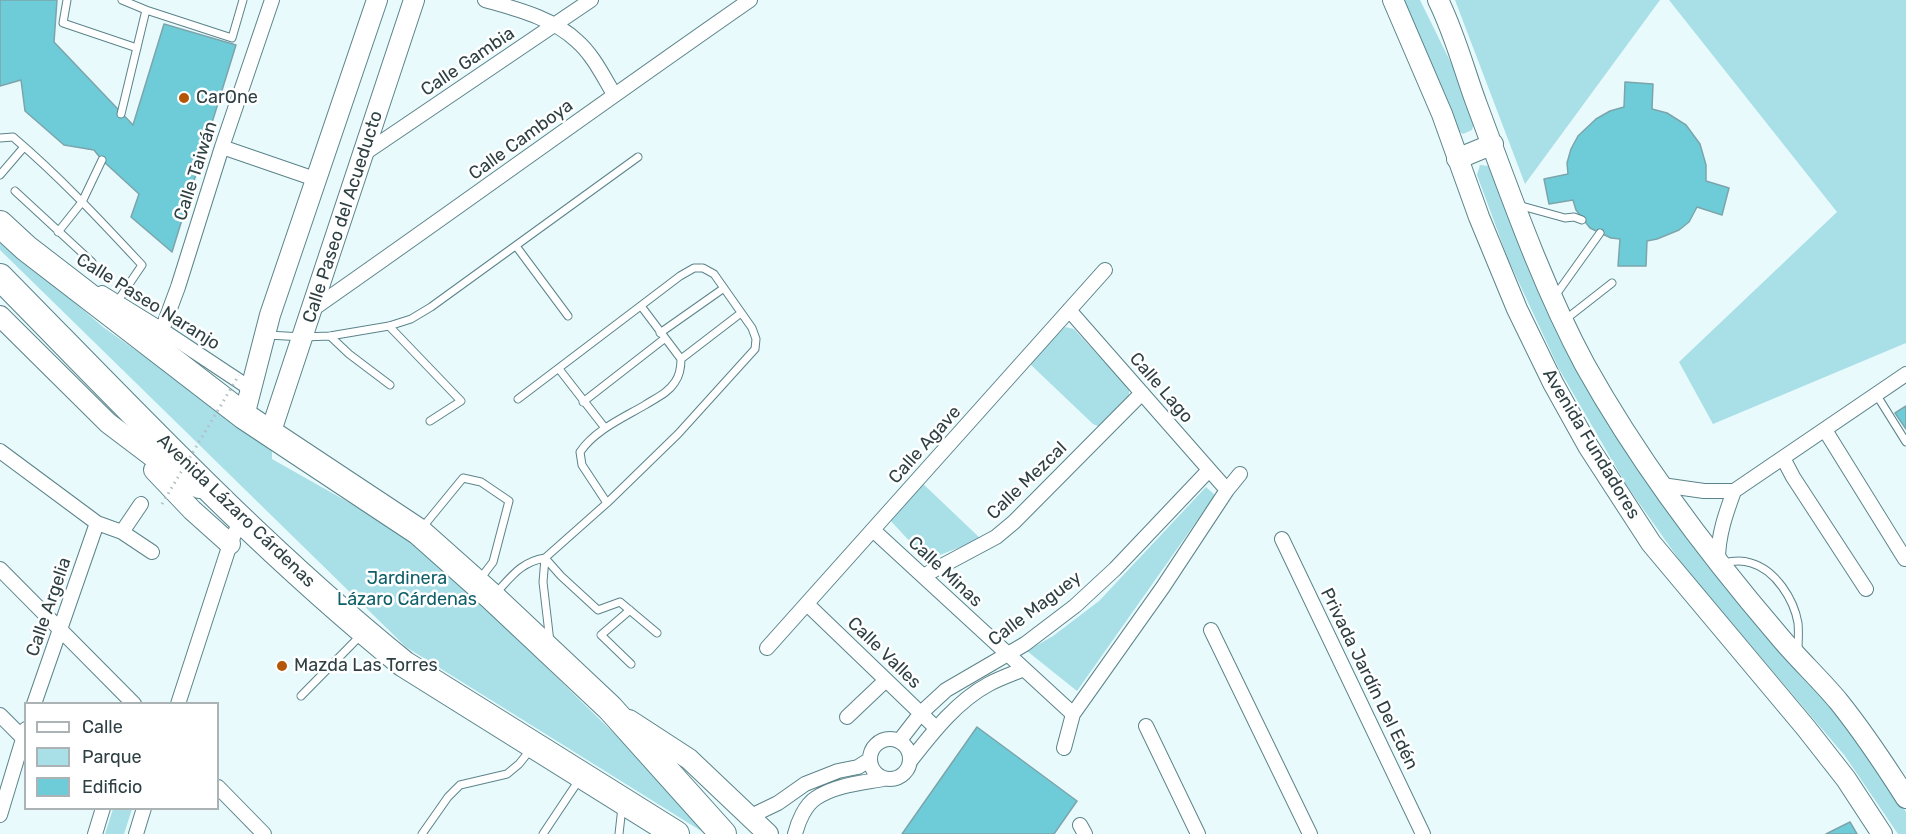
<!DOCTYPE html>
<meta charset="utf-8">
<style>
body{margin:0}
#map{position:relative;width:1906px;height:834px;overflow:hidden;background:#e9fafd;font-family:Rubik,sans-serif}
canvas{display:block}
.legend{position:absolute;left:24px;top:702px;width:195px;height:108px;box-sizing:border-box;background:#fff;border:2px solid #abb3b4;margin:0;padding:8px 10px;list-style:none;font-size:18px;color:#2e4043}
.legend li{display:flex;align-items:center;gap:12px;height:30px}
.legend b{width:30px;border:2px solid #abb3b4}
</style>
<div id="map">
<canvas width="1906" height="834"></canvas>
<ul class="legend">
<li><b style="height:8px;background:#fff"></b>Calle</li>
<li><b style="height:16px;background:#a9dfe7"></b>Parque</li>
<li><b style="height:16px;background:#6eccd9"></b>Edificio</li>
</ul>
</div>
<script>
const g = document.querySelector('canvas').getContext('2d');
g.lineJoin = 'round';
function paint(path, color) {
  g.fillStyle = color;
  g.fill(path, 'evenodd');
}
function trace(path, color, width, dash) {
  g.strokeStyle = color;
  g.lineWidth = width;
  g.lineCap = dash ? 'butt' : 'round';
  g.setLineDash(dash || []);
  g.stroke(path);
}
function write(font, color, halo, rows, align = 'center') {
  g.font = font + ' Rubik,sans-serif';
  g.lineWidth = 5;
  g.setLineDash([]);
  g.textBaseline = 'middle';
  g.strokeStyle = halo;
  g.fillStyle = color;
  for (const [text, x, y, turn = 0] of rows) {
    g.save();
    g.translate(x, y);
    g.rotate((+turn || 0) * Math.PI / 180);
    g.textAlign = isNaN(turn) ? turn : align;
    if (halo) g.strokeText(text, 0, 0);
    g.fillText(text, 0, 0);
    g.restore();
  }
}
paint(new Path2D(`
 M1398,0h22l33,67 21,56 -2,7 -9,4 -7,-5z
 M1455,0h205l-135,184z
 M1669,0h237v343l-193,81 -34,-62 158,-150z
 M1480,165l9,1 7,8 83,190 231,318 52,65 35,50 9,15v22h-8l-53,-78 -160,-188 -58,-82 -68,-117 -51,-110 -31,-84z
 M0,238l103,89 169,120v12l145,82 296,289 -7,4 -300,-187 -406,-397z
 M1065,327l9,2 55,60v7l-29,31 -7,-3 -63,-60z
 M919,480l62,59 -54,21 -38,-41z
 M1206,487l9,8 -138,196 -50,-40 26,-15 46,-35z
 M113,809h19l-8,25h-19z`), '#a9dfe7');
const building = new Path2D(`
 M0,0h57l-3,42 79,83 31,-101 72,21 -64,207 -41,-35 8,-23 -37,-34 -8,-10 -30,-5 -39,-34 -4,-31 -21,6z
 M1625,82l28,2 -1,25 15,4 19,12 14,19 6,21v16l23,7 -7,27 -25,-8 -8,15 -10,8 -22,9 -10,2 -1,25h-28l2,-27 -9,-1 -21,-10 -14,-18 -3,-10 -24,4 -5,-25 24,-5 -1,-11 4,-14 7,-13 18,-17 14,-8 14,-4z
 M1906,406v23l-11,-16z
 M977,727l100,74 -23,33h-152z
 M1850,822l7,12h-31z`);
paint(building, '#6eccd9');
trace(building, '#7ba5ab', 1.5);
const lane = new Path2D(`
 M67,0l-4,23 74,25
 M122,0l24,10
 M121,114l25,-104 86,28 11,-38
 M0,138l13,-1c46,39 88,84 129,128l-25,37
 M0,175l24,-28
 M15,191l77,71
 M1518,205l47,13 9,-1 8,3
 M58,232l24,-30 20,-42
 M516,246l52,70
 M1555,296l45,-63
 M1566,319l46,-36
 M389,326l72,75 -31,20
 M660,333l64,-45
 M268,335l35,2 27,-1 59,-10 22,-7 20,-12 207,-150
 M330,336l19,18 41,31
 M681,359l60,-46
 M559,369l46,59
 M1876,394l30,48
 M583,402l81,-63
 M607,503l-25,-38 -2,-13c15,-22 43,-34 65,-47 11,-7 23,-12 30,-23 5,-7 6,-15 6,-23l-40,-53
 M422,528l41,-50 18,4 28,19 -16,61 -13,17
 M545,558l16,18 37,34 22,-8 37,31
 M545,558l-2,24 7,60
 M1724,563c8,-2 18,-3 27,0 25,7 43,37 47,60 1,9 0,19 0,28
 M496,593c16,-17 25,-31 49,-35l62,-55 71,-69 77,-85 1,-10 -4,-11 -38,-54 -11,-6h-9l-14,8 -162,123
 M630,610l-29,25 30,29
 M301,696l61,-62
 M422,834l26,-37 12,-12 47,-11 12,-10 12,-15
 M543,834l36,-54
 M619,834l3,-27`);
const street = new Path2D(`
 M485,0c31,9 68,18 92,41 16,14 26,35 37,53
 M222,147l93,32
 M365,153l226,-153
 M102,293l60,37 89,59
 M313,309c146,-102 290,-207 437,-309
 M1069,310l158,180
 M164,354l-2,-24 16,-43 44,-140 50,-147
 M1825,430l80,129
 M0,451l97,72 25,9 30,20
 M1783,458l10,19 73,112
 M1662,485l42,6h30l172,-117
 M873,530l200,184
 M122,532l19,-28
 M1282,539l141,295
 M1718,560c0,-25 8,-47 16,-69
 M0,569l134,135
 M923,576l73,-39 18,-15 128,-129
 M807,604l129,124
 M1211,630l99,204
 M767,648l338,-378
 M34,704l63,-181
 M178,704l52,-160 11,-25
 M0,715l23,23
 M847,717l39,-37
 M1146,726l52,108
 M870 759a20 20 0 1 1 40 0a20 20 0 1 1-40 0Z
 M900,740l21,-27 25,-23 79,-46 50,-38 40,-37 94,-99
 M1064,748l9,-34 90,-127 64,-97 13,-16
 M911,760c22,-28 46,-59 78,-76 11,-6 23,-10 35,-15
 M218,787l46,47
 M0,815l26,-86
 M751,816l27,-13 27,-19 33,-13 20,-4 11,-7
 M1080,825l5,9
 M95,834l8,-26
 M136,834l8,-26
 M795,834c3,-12 10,-29 21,-36 19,-13 45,-15 67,-19`);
const secondary = new Path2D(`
 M1393,0l49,114 37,103 38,92 36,74 35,63 63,97 155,185 40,51 36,55
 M1438,0c17,34 26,70 39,105 33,88 64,178 108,260 54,97 122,187 194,271 19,23 41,43 60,66 24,30 46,63 67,96
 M1457,159l36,-15
 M0,316l108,107 78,59 13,6
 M244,416l26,-101 107,-315
 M270,434l144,-434
 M154,470l38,40 38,34
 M629,720l60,39 79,75`);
const highway = new Path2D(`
 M0,224l26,24 218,168 175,116 73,65 118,111 113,126
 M0,277c131,133 259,270 404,387l272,170`);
trace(lane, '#5b848a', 9);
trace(street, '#5b848a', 16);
trace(secondary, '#5b848a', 22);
trace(highway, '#5b848a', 28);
trace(lane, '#fff', 7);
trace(street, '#fff', 14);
trace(secondary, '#fff', 20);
trace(highway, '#fff', 26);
trace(new Path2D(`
 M162,504l77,-129`), '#b0c1c4', 3, [1.5, 4.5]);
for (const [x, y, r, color] of [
 [184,98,6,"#b45605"],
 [282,666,6,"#b45605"]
]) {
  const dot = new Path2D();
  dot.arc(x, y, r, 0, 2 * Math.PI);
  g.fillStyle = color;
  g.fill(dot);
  trace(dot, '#fff', 2);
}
write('18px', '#2e4043', '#fff', [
 ["Calle Gambia",468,62,-34],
 ["Calle Camboya",521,140,-36],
 ["Calle Taiwán",196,171,-72],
 ["Calle Paseo del Acueducto",343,217,-72],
 ["Calle Paseo Naranjo",148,302,32],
 ["Calle Lago",1161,388,49],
 ["Avenida Fundadores",1591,444,59],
 ["Calle Agave",925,445,-48],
 ["Calle Mezcal",1027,481,-44],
 ["Avenida Lázaro Cárdenas",236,511,44],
 ["Calle Minas",945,572,43],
 ["Calle Argelia",49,607,-71],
 ["Calle Maguey",1035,609,-37],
 ["Calle Valles",884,653,44],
 ["Privada Jardín Del Edén",1369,679,64]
]);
write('18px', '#2e4043', '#fff', [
 ["CarOne",196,98],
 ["Mazda Las Torres",294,666]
], 'left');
write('18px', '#106069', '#fff', [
 ["Jardinera",407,579],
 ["Lázaro Cárdenas",407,600]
]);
</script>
